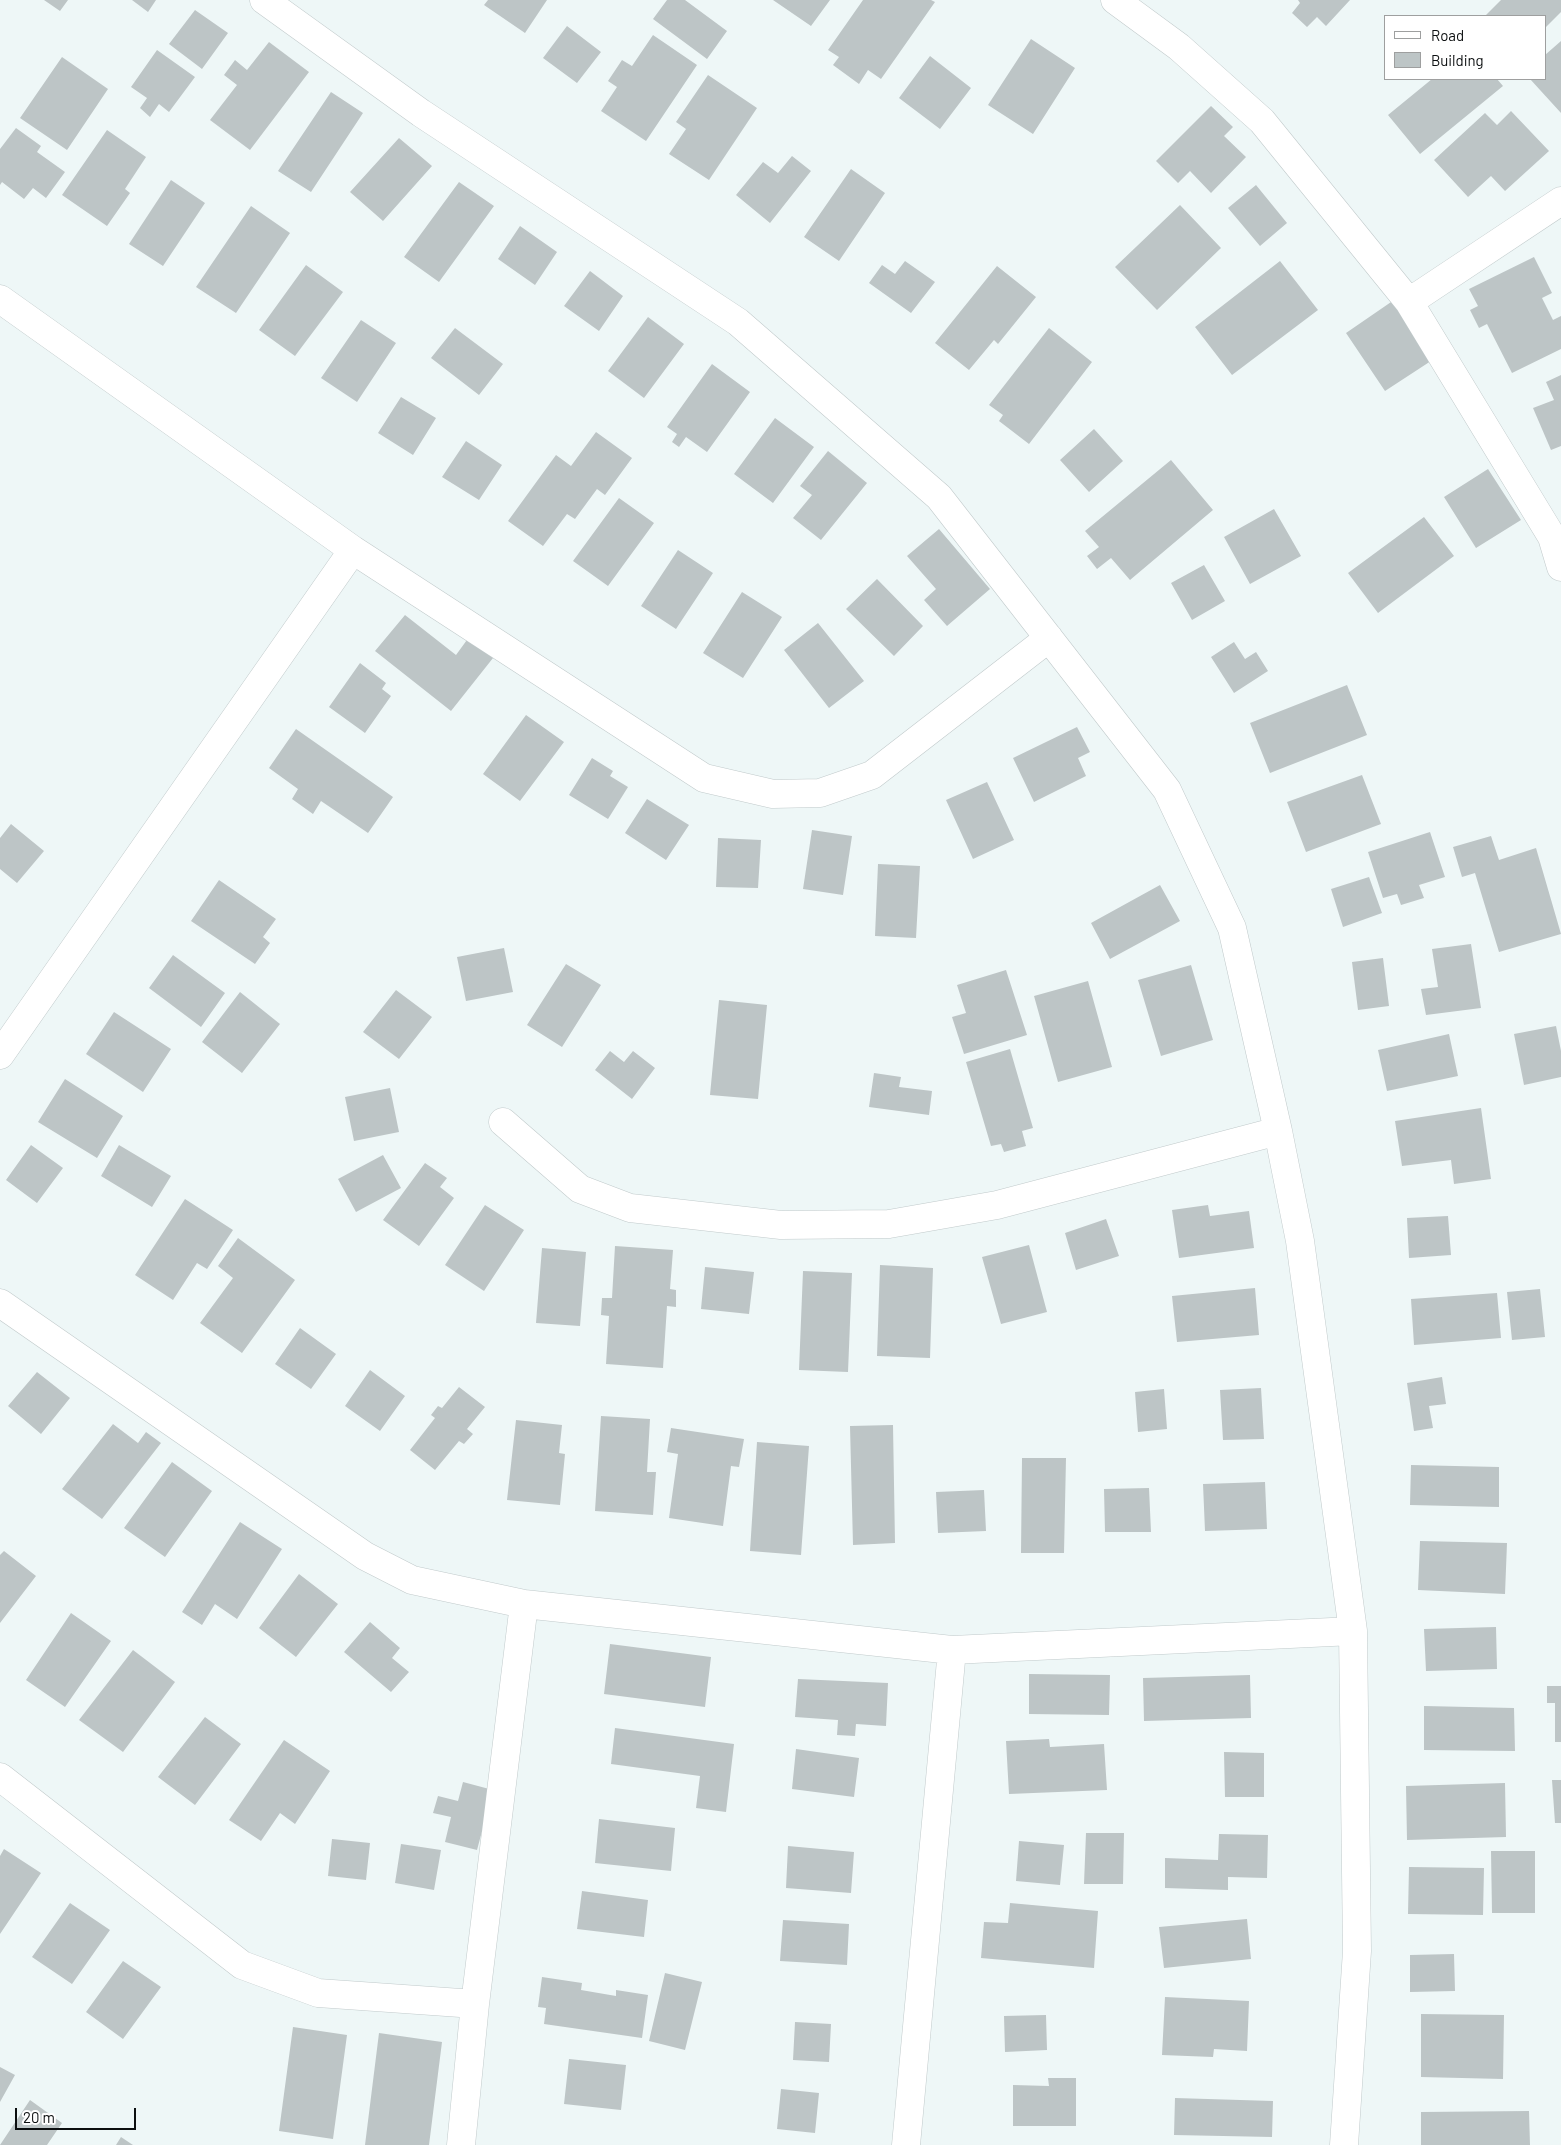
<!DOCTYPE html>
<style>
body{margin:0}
#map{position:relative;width:1561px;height:2145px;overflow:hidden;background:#eef7f7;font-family:Barlow,sans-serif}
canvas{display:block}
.legend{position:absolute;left:1384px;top:15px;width:162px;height:65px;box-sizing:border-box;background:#fff;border:1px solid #9e9f9f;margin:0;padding:6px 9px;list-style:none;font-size:15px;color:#0c0f10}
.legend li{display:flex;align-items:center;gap:10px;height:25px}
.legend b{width:25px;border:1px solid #9e9f9f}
.scale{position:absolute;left:15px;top:2108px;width:121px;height:22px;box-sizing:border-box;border:2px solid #0c0f10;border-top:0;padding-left:6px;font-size:15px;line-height:18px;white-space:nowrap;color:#0c0f10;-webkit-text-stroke:4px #fff;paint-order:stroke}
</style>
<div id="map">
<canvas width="1561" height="2145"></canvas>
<ul class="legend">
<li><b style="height:6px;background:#fff"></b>Road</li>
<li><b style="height:14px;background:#bdc5c6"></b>Building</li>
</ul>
<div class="scale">20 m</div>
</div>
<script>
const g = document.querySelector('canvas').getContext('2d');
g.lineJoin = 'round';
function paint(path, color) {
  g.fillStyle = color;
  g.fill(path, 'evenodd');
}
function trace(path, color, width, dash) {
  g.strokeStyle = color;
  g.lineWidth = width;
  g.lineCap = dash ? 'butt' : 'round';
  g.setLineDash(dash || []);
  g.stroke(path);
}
paint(new Path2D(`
 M44,0h24l-8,11z
 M132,0h24l-8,12z
 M488,0h59l-22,33 -41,-28z
 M667,0h18l42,31 -20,28 -54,-40z
 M773,0h57l-19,26z
 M863,0h68l4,2 -54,77 -13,-9 -9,14 -26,-19 6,-8 -11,-7z
 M1298,0h52l-24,26 -9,-9 -10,10 -15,-14 8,-10z
 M1501,0h60v12l-16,16v-12h-60z
 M195,10l33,23 -26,36 -33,-25z
 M567,26l34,26 -24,31 -34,-25z
 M653,35l44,30 -51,76 -45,-30 16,-24 -9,-6 14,-21 10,6z
 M1031,39l44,29 -42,66 -45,-29z
 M1561,41v72l-31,-34h15v-24z
 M269,42l40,30 -59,78 -40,-30 27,-35 -13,-10 11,-15 12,10z
 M157,50l38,27 -26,35 -10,-8 -9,13 -10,-9 7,-10 -16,-11z
 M930,56l41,32 -31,41 -41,-31z
 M62,57l46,32 -41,61 -47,-32z
 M708,75l49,33 -48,72 -40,-26 17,-25 -10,-7z
 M1432,79h65l6,7 -83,68 -32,-39z
 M331,92l32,21 -52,79 -33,-21z
 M1211,106l22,21 -9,9 22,21 -35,36 -21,-22 -12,12 -22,-22z
 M1511,111l38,40 -44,40 -14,-15 -23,21 -34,-37 51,-47 12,12z
 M16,128l25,18 -4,6 28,20 -19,26 -13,-10 -9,11 -22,-17 -2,3v-36z
 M107,130l39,27 -21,32 5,4 -23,33 -45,-31z
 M399,138l33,28 -49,55 -33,-29z
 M792,156l19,15 -41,52 -34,-28 27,-33 15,11z
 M851,169l34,24 -46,68 -35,-24z
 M171,180l34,23 -42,63 -34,-22z
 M459,182l35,24 -55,76 -35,-25z
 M1256,185l31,38 -27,23 -32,-38z
 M1180,205l41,43 -64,62 -42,-43z
 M251,206l39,27 -54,80 -40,-26z
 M520,226l37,26 -22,33 -37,-26z
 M1534,257l18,36 -10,5 11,22 8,-4v33l-49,24 -25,-49 -8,4 -9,-18 8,-4 -9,-17z
 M905,261l30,21 -24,31 -42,-30 13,-18 13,9z
 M1280,261l38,49 -86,65 -37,-48z
 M306,265l37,27 -48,64 -36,-26z
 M997,266l39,31 -38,47 -4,-4 -25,30 -34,-27z
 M590,271l33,25 -24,35 -35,-25z
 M1394,300l40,59 -49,32 -39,-58z
 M648,317l36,27 -40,54 -36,-27z
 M361,320l35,23 -39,59 -36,-24z
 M455,328l48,36 -24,31 -48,-37z
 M1049,328l43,34 -63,82 -30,-23 4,-6 -14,-10z
 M712,364l38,28 -43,60 -21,-15 -7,10 -7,-5 5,-8 -10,-7z
 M1561,375v71l-10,4 -18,-42 21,-8 -8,-18z
 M401,397l35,21 -23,37 -35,-22z
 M775,418l39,29 -41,56 -39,-29z
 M1094,429l29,32 -34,31 -29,-32z
 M596,432l36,26 -27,37 -8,-6 -22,30 -8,-5 -24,32 -35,-25 48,-66 15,11z
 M466,441l36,24 -23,35 -37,-23z
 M828,451l39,32 -46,57 -28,-22 19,-23 -12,-9z
 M1171,460l42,50 -83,70 -19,-22 -14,11 -10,-13 12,-9 -14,-16z
 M1488,469l33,51 -45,28 -32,-51z
 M619,498l35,25 -46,63 -35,-25z
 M1274,509l27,47 -51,28 -26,-47z
 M1424,517l30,39 -76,57 -30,-40z
 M939,529l51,60 -43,37 -23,-26 12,-11 -29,-33z
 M678,550l35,23 -37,56 -35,-23z
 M1204,565l21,36 -33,19 -21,-37z
 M877,579l46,47 -29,30 -48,-47z
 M742,592l40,25 -39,61 -40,-25z
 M405,615l51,40 16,-22 25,20 -46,58 -76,-60z
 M818,623l46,58 -35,27 -45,-58z
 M1234,642l11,17 11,-7 12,19 -34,22 -23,-36z
 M360,663l26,20 -4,6 9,7 -26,37 -36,-26z
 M1347,685l20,50 -97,38 -20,-50z
 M526,715l38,27 -44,59 -37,-27z
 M1077,727l13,25 -12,6 8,18 -52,26 -21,-44z
 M296,729l97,68 -25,36 -47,-32 -8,13 -21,-15 6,-10 -29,-21z
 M592,758l21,13 -3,5 18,11 -20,32 -39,-24z
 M1362,775l19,49 -75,28 -19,-50z
 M987,782l27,58 -41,19 -27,-59z
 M647,799l42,26 -23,35 -41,-27z
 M11,824l33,27 -27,32 -17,-14v-31z
 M812,830l40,6 -9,59 -40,-6z
 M1430,832l15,45 -26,8 5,13 -23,7 -4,-11 -14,4 -15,-46z
 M1491,836l8,24 37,-12 25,86 -62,18 -24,-79 -13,4 -9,-30z
 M718,838l43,2 -3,48 -42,-1z
 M878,864l42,2 -4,72 -41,-2z
 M1369,877l13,36 -39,14 -12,-38z
 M219,880l57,39 -13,18 7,6 -15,21 -64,-43z
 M1160,885l20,36 -70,38 -19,-36z
 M1471,944l10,64 -55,7 -5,-26 17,-2 -6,-38z
 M504,948l9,44 -47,9 -9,-44z
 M173,955l52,38 -24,34 -52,-39z
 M1383,958l6,48 -31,4 -6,-48z
 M566,964l35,21 -39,62 -35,-22z
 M1191,965l22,75 -52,16 -23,-76z
 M1006,970l21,65 -63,19 -12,-37 14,-4 -9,-28z
 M1088,981l24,86 -54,15 -24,-86z
 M396,990l36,27 -33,42 -36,-27z
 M240,992l40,32 -38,49 -40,-31z
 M719,1000l48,5 -9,94 -48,-4z
 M114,1012l57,37 -28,43 -57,-38z
 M1556,1026l5,25v26l-37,8 -10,-51z
 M1449,1034l9,42 -71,15 -9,-41z
 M1010,1049l23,79 -11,3 4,15 -22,6 -3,-8 -10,2 -25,-84z
 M610,1051l14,11 9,-11 22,17 -23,31 -37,-29z
 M874,1073l27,4 -2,10 33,4 -3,24 -60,-8z
 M65,1079l58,37 -26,42 -59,-36z
 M390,1088l9,44 -45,9 -9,-44z
 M1481,1108l10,71 -37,5 -3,-24 -49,6 -7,-45z
 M31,1145l32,23 -26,35 -31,-23z
 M119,1145l52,31 -19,31 -51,-31z
 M383,1155l18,33 -45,24 -18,-33z
 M425,1163l22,15 -7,9 14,11 -35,48 -36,-26z
 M185,1199l48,31 -26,39 -10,-6 -24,37 -38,-25z
 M485,1205l39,25 -40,61 -39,-26z
 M1208,1205l2,11 39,-5 5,37 -75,10 -7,-48z
 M1448,1216l3,39 -42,3 -2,-40z
 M1106,1219l13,37 -43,14 -11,-37z
 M238,1238l57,42 -53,73 -42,-30 33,-45 -15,-12z
 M1029,1245l18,67 -46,12 -19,-67z
 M615,1246l58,4 -3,39 6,1v17l-9,-1 -4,62 -57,-4 3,-48 -8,-1 1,-17h10z
 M542,1248l44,4 -6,74 -44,-3z
 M880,1265l53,3 -3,90 -53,-2z
 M705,1267l49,5 -5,42 -48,-5z
 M803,1271l49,2 -4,99 -49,-2z
 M1255,1288l4,47 -82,7 -5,-46z
 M1540,1289l5,48 -33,3 -5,-48z
 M1497,1293l4,45 -87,7 -3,-46z
 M300,1328l36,26 -25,35 -36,-25z
 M370,1370l35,26 -25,35 -35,-25z
 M37,1372l33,26 -29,36 -33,-28z
 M1442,1377l4,27 -17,2 4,22 -19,3 -7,-48z
 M459,1387l26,20 -18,22 6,5 -9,10 -5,-3 -24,29 -25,-20 25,-32 -4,-3 7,-9 4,2z
 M1261,1388l3,51 -41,1 -3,-50z
 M1164,1389l3,40 -29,3 -3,-40z
 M601,1416l49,3 -3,53h9l-3,43 -58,-4z
 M516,1420l46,5 -3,28 6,1 -5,51 -53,-5z
 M113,1424l25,19 8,-11 15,11 -59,76 -40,-30z
 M893,1425l2,118 -42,2 -3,-119z
 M671,1428l73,11 -5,28 -8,-1 -8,60 -54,-8 9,-64 -11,-2z
 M757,1442l52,4 -8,109 -51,-4z
 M1022,1458h44l-2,95h-43z
 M172,1462l40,29 -47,66 -41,-29z
 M1411,1465l88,2v40l-89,-2z
 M1265,1482l2,47 -62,2 -2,-47z
 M1149,1488l2,44h-46l-1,-43z
 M984,1490l2,41 -48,2 -2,-41z
 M240,1522l42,27 -45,70 -22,-15 -13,21 -20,-13z
 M1420,1541l87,2 -2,51 -87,-4z
 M4,1551l32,25 -36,47v-68z
 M299,1574l39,30 -42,53 -37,-29z
 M71,1613l40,28 -46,66 -39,-27z
 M370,1622l30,26 -8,10 17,14 -18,20 -47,-40z
 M1496,1627l1,42 -71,2 -2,-42z
 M610,1644l101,13 -6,50 -101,-13z
 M133,1650l42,32 -52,70 -44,-32z
 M1029,1674l81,1 -1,40 -80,-1z
 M1250,1675l1,43 -107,3 -1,-43z
 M798,1679l90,4 -2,43 -30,-2 -1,12 -18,-1 1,-15 -43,-3z
 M1547,1686h14v56h-6v-39h-8z
 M1424,1706l90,2 1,43 -91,-1z
 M205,1717l36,27 -46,61 -37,-28z
 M615,1728l119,16 -8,68 -30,-4 4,-32 -89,-12z
 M1049,1739l1,8 54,-3 3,46 -98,4 -3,-53z
 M284,1740l46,31 -35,53 -15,-11 -19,28 -32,-21z
 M796,1749l63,9 -5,39 -62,-8z
 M1224,1752l40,1v44h-39z
 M1552,1780h9v43h-6z
 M463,1782l30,8 -16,60 -32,-8 6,-25 -18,-4 5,-17 20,5z
 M1505,1783l1,54 -99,3 -1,-54z
 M599,1819l76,9 -4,43 -76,-8z
 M1086,1833h38l-1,51h-39z
 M1219,1834l49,1 -1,43 -39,-1v13l-63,-2v-30l53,2z
 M332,1839l38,4 -4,37 -38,-4z
 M1019,1841l45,4 -4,40 -44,-4z
 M401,1844l40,6 -7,40 -39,-7z
 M788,1846l66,6 -3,41 -65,-5z
 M4,1849l37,24 -41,61v-78z
 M1491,1851h44v62h-43z
 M1409,1867l75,1 -1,47 -75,-1z
 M582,1891l66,9 -4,37 -67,-8z
 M70,1903l40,27 -38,54 -40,-27z
 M1010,1903l88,8 -4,57 -113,-10 3,-36 24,1z
 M1247,1919l4,40 -87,9 -5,-41z
 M783,1920l66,4 -2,41 -67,-4z
 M1454,1954l1,37 -45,1v-37z
 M123,1961l38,26 -38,52 -37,-27z
 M665,1973l37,9 -17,68 -36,-9z
 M542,1977l40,6 -1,7 35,6v-6l32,5 -6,43 -98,-14 2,-16 -8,-1z
 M1165,1997l84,4 -2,50 -33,-2 -1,8 -51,-2z
 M1421,2014l83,1 -1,64 -82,-2z
 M1046,2015l1,35 -42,2 -1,-36z
 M795,2022l36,2 -2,38 -36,-2z
 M293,2027l54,8 -14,104 -54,-8z
 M379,2033l63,9 -13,103h-64z
 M569,2059l57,6 -5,45 -57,-6z
 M0,2067l15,8 -15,27z
 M1048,2078h28v48h-63v-41l36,1z
 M781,2089l38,4 -4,40 -38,-4z
 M1175,2098l98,3 -1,36 -98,-2z
 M30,2100l32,23 -15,22h-47z
 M1529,2111l1,34h-109v-33z
 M121,2137l12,8h-17z`), '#bdc5c6');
const minor = new Path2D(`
 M264,0l157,113 317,209 201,175 228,293 65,138 46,203 22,110 53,390 4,320 -13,194
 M1115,0l64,47 83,74 147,181 143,235 9,30
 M0,299l353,251 351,228 69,16 47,-1 52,-18 177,-137
 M1409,302l152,-101
 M0,1055l353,-505
 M503,1122l77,67 50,19 151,17 108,-1 108,-19 281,-74
 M0,1303l365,253 47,24 112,24
 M0,1777l242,188 76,28 157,11
 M461,2145l14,-141 49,-400 428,46 401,-19
 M906,2145l46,-495`);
trace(minor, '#c1cacb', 29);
trace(minor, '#fff', 28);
</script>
